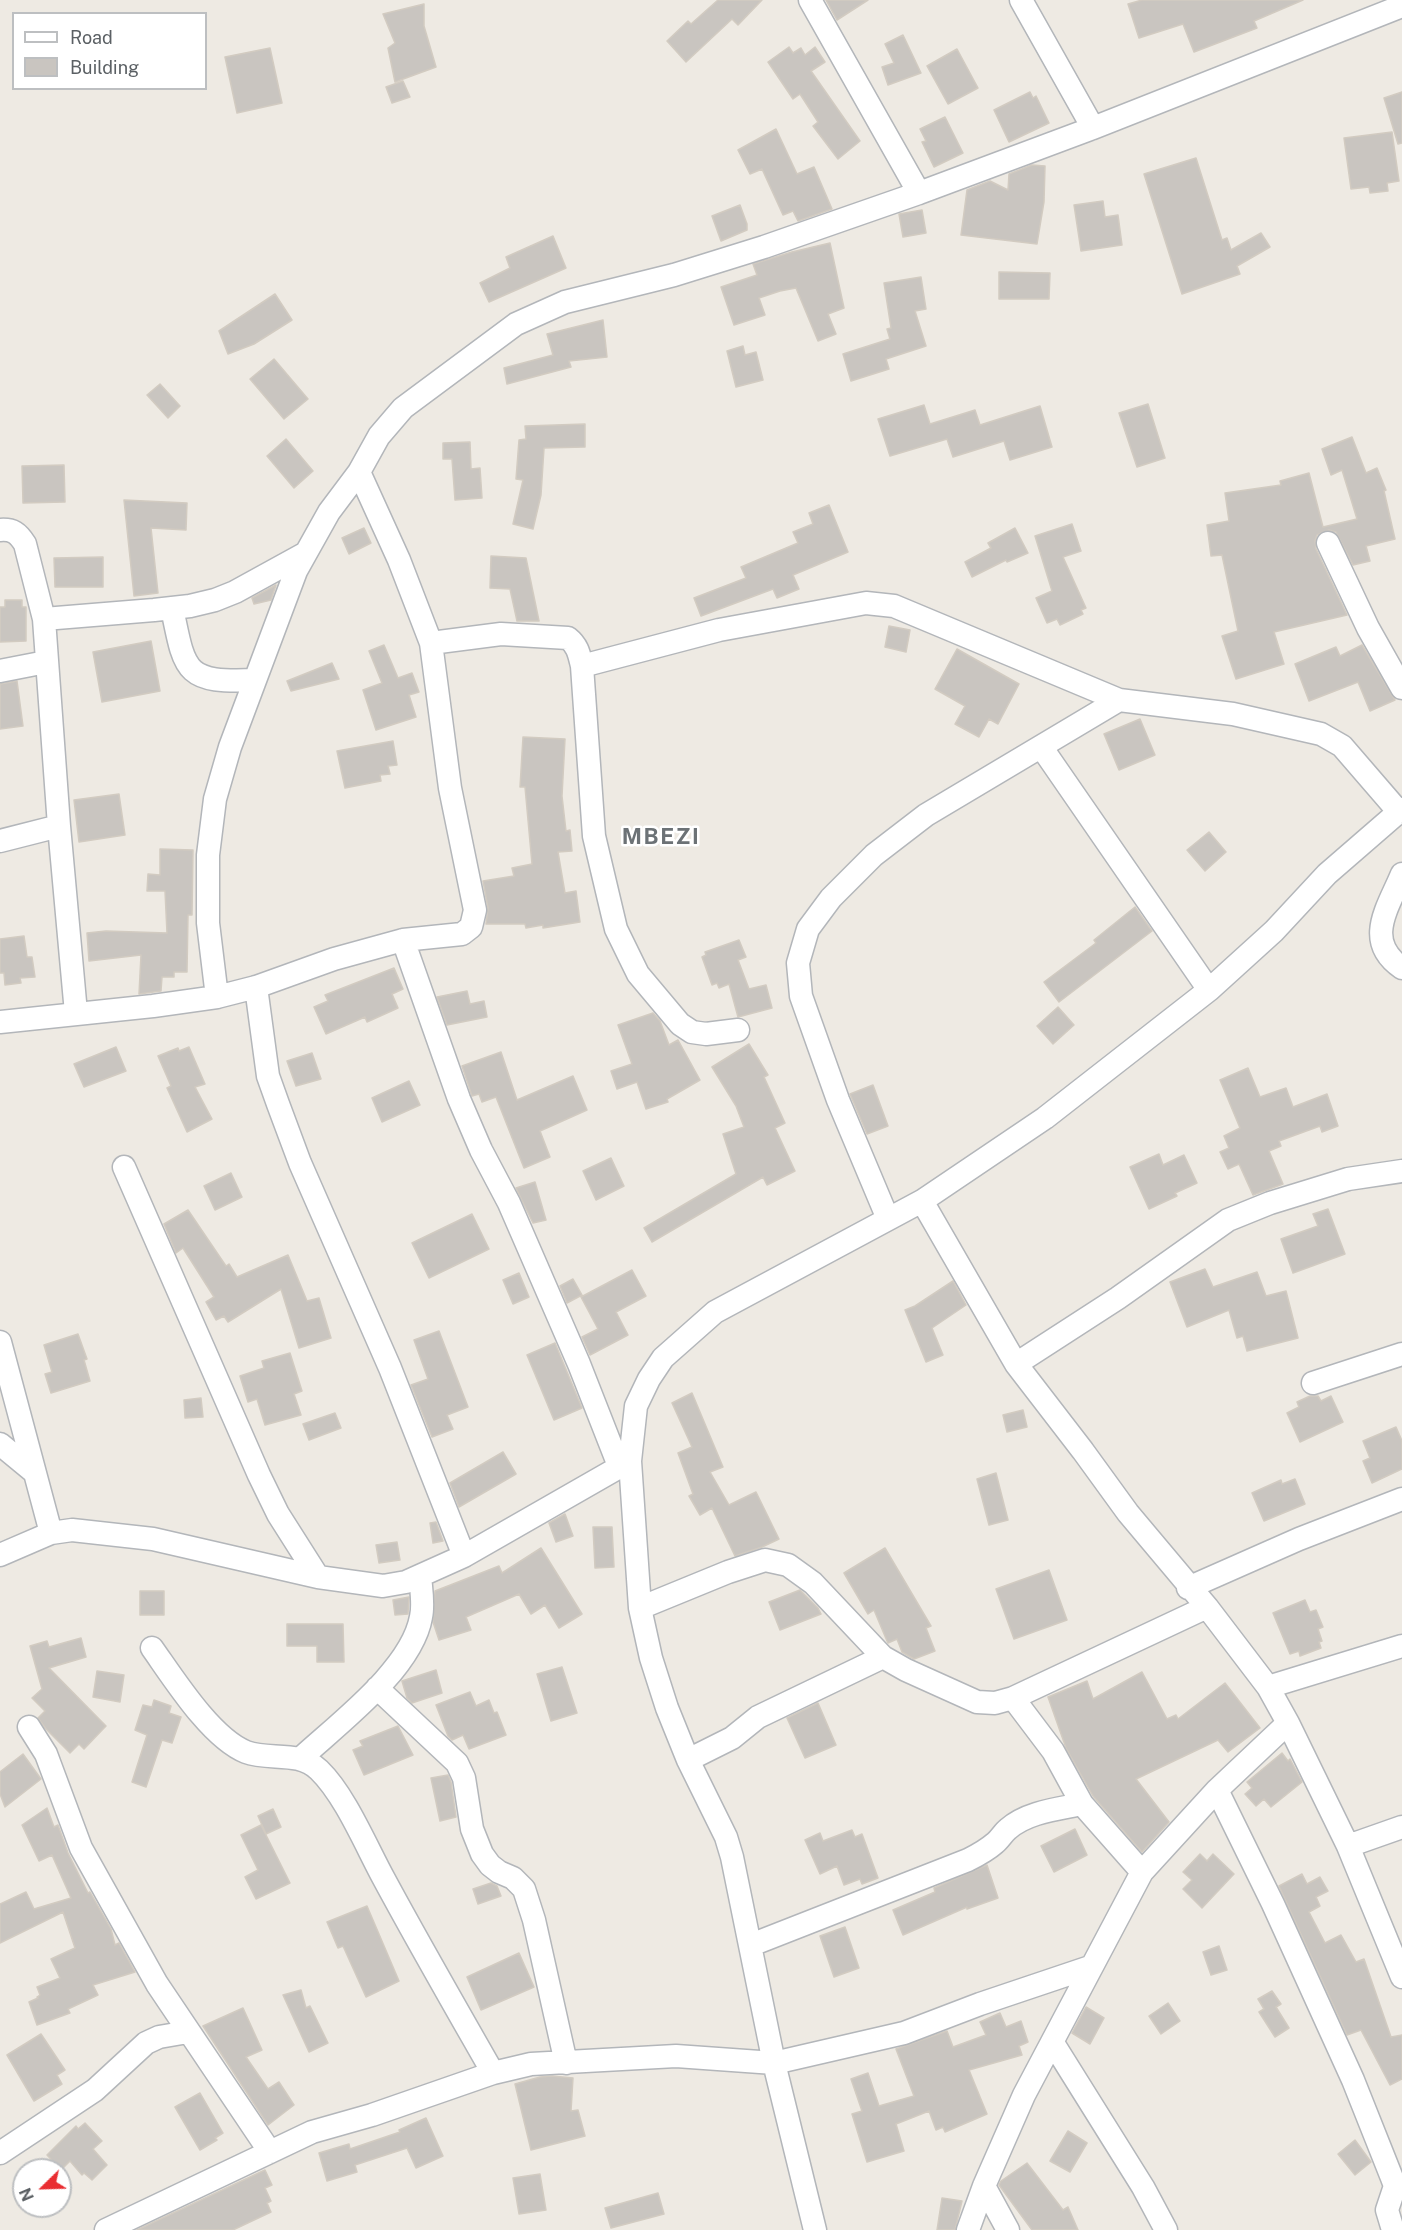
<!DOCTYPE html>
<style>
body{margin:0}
#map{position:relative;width:1402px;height:2230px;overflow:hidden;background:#eeeae3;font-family:"Public Sans",sans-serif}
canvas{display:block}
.legend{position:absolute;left:12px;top:12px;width:195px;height:78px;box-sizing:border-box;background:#fff;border:2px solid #bdbfc1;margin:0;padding:8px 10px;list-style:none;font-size:18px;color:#5b6064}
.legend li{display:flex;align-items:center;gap:12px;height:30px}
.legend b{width:30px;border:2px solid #bdbfc1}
.north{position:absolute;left:12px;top:2158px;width:60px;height:60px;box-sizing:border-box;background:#fff;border:2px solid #bdbfc1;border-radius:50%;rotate:247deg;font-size:16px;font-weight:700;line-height:24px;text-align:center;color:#5b6064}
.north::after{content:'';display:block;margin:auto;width:21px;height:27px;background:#e92d31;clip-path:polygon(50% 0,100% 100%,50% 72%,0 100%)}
</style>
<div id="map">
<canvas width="1402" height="2230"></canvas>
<ul class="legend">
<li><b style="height:8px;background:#fff"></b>Road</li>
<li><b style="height:16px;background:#c9c5c0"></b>Building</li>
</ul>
<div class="north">N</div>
</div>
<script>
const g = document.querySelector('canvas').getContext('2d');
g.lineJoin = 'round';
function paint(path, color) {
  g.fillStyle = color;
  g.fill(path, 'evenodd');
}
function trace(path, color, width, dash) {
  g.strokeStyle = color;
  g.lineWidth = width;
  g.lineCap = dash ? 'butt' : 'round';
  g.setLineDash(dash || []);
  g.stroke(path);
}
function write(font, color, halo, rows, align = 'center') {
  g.font = font + ' "Public Sans",sans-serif';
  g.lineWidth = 5;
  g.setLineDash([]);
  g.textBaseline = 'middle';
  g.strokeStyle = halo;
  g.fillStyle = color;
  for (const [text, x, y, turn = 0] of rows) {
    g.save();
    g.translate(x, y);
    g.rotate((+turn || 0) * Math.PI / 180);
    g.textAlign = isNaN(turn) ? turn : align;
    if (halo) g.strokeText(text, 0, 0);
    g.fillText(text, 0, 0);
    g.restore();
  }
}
const building = new Path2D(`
 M718,0h44l-24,25 -6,-6 -46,43 -19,-21 21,-20 3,3z
 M826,0h42l-31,20z
 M1142,0h161l-49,21 3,7 -63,24 -11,-28 -44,14 -11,-34z
 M424,4v22l12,41 -41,15 -7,-34 7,-5 -12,-29z
 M903,35l18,38 -33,12 -6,-18 12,-4 -9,-19z
 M789,47l4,6 8,-5 4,7 10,-8 10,15 -14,9 49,70 -22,18 -25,-33 5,-4 -18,-28 -7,5 -25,-37z
 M270,48l12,55 -45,10 -12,-56z
 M957,49l21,39 -30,16 -21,-38z
 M403,81l7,16 -18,6 -6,-16z
 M1030,92l3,6 3,-2 13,27 -40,19 -15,-32z
 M1402,92v51l-4,1 -14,-46z
 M945,117l18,36 -29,14 -12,-25 4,-1 -6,-12z
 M776,129l21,45 17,-7 18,42 -34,12 -5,-10 -10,4 -21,-46 -12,5 -12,-24z
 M1392,132l7,49 -12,2 1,8 -18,2 -1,-6 -18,2 -7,-51z
 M1196,158l26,82 5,-2 4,12 30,-17 9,14 -33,19 3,8 -58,20 -38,-120z
 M1032,165l13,1 -1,36 -7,42 -76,-9 6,-45 23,-9 18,9 1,-16z
 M1103,201l2,16 13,-2 4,30 -41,6 -7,-46z
 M740,205l7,19v6l-26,11 -9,-25z
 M922,210l4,23 -23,4 -4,-23z
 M553,236l13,32 -77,34 -9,-19 30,-15 -4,-11z
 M830,243l14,65 -16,6 8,20 -18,7 -22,-53 -16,3 -21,7 6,17 -31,10 -13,-38 36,-12 -4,-11 39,-12z
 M999,272l51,1 -1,26h-50z
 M921,277l5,32 -11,2 11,35 -40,13 3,10 -38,12 -8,-27 47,-15 -3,-10 4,-1 -7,-45z
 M275,294l17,26 -38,24 -26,10 -9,-23z
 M603,320l4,37 -38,4 2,6 -64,17 -3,-16 49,-13 -6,-21z
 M743,346l2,9 11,-3 7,28 -27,7 -9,-36z
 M274,359l34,40 -24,20 -34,-40z
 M160,384l20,22 -12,12 -21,-23z
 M1148,404l17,54 -28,9 -18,-54z
 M924,405l6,19 45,-14 5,15 60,-19 12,41 -42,13 -6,-19 -51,16 -6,-18 -57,17 -12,-37z
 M585,424v23l-41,1 -3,47 -8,34 -20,-5 10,-44 -7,-1 3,-39 7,-1 -1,-13z
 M1352,437l14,36 11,-5 9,22 -2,1 11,48 -29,7 4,15 -17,4 -17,-33 -7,-2 -12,5 -2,6 1,8 31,66 -73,17 10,32 -48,15 -14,-43 16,-5 -16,-76 -11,1 -4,-31 22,-4 -4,-28 56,-8 -1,-4 29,-8 14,54 34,-8 -15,-49 -11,5 -9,-26z
 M286,439l27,32 -19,17 -27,-32z
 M470,442l1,27 9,-1 2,30 -27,2 -3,-41h-9v-16z
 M64,465l1,37 -42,1 -1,-37z
 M124,500l63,3 -1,27 -35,-2 7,65 -24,3z
 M829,505l19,47 -55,23 6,14 -22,9 -4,-9 -72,27 -7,-18 52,-20 -5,-11 57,-24 -5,-11 20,-8 -4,-11z
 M1072,524l9,27 -18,6 23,51 -5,2 2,4 -23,11 -3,-6 -10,4 -11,-25 16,-7 -17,-55z
 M364,528l7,15 -22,11 -7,-16z
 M1015,528l13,25 -21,9 -1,-2 -34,17 -7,-15 26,-14 -3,-5z
 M491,556l35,2 13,63h-22l-7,-32 -20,-1z
 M103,557v30h-48l-1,-29z
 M276,585l-5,15 -17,4 -2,-6z
 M5,600h17v7h4v34l-26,1v-35h5z
 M889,626l21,4 -4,22 -21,-5z
 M151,641l9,50 -58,11 -9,-50z
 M384,645l14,33 14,-5 7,19 -10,3 7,22 -40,13 -13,-40 19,-7 -13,-32z
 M1362,645l33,55 -25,11 -12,-29 -49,19 -14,-37 41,-17 4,9z
 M957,649l62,35 -21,40 -9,-5 -10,18 -24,-13 10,-18 -30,-17z
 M332,663l7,16 -48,12 -4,-10z
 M17,681l6,45 -23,3v-45z
 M1140,719l15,36 -36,15 -15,-36z
 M523,737l42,2 -3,57 4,35 4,-1 2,21 -14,1 7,41 11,-2 4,31 -37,6v-3l-17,3 -1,-4h-39l2,-16 -5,-27 31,-5 -2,-8 20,-4 -7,-77h-5z
 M393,741l4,24 -9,1 2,8 -10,1 1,6 -36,7 -8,-37z
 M119,794l6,41 -46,7 -5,-42z
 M1209,832l17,20 -21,19 -18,-21z
 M160,849l33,1 -1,65h-4l-1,57h-13v5h-12l-1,14 -22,3 2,-39 -52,6 -2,-28 19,-2 61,2 -2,-42h-18l1,-17 12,1z
 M1135,907l17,24 -93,71 -15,-20 52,-39 -2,-3z
 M24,936l3,21h5l3,20 -15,1 1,5 -16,2 -1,-12h-4v-34z
 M739,940l7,17 -8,3 11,29 17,-4 6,23 -34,9 -9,-33 -10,4 -2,-5 -5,2 -10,-28 4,-2 -1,-3z
 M394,968l9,21 -11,5 6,14 -31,14 -2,-5 -39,17 -12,-27 14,-6 -3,-6z
 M467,991l3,13 14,-3 3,16 -40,8 -10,-28z
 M1058,1007l16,18 -21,19 -16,-18z
 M653,1013l7,8 9,24 9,-5 22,40 -33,19 1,3 -22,7 -9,-27 -20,7 -6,-18 21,-7 -14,-39z
 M749,1044l19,31 -4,2 21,46 -10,5 20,43 -28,14 -4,-8 -111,65 -8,-14 92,-54 -13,-40 21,-7 -8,-21 -24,-39z
 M116,1047l10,24 -42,16 -10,-23z
 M189,1047l16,37 -10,3 17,32 -25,13 -20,-44 4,-2 -13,-30 20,-8 1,3z
 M501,1052l16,48 56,-24 14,34 -47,21 10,26 -26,11 -28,-71 -14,5 -3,-8 -7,2 -10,-30z
 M312,1053l9,26 -25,7 -9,-25z
 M1248,1068l12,29 26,-9 7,19 34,-13 11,32 -16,6 -2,-6 -41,15 2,5 -12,5 14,33 -30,11 -14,-31 -11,5 -8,-17 9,-4 -5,-12 16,-8 -20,-48z
 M409,1081l11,24 -38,17 -10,-24z
 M873,1085l15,41 -21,8 -17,-40z
 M1159,1154l4,11 21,-10 13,28 -22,10 2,3 -28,13 -19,-42z
 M611,1158l13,28 -28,14 -13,-29z
 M231,1173l11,24 -27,13 -11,-24z
 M535,1182l11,38 -13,3 -17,-35z
 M1328,1209l17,45 -52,19 -12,-34 37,-13 -5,-12z
 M188,1210l38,56 3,-2 8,13 51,-22 19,46 12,-3 12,40 -32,10 -18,-59 -53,33 -4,-6 -8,4 -10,-18 8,-5 -31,-49 -7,5 -12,-29z
 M472,1214l17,35 -60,29 -17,-35z
 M1205,1269l8,18 44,-15 9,24 20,-5 12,47 -51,13 -4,-15 -6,2 -8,-28 -42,17 -17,-45z
 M632,1270l14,26 -30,16 12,23 -38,20 -8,-18 16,-8 -17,-32z
 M519,1273l10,24 -16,7 -10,-24z
 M573,1279l9,16 -15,8 -7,-17z
 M953,1281l13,24 -34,23 11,27 -17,7 -21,-52 10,-4z
 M439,1331l29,76 -21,8 6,14 -21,8 -21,-52 17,-6 -14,-39z
 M78,1334l9,25 -3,1 6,21 -39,12 -6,-19 7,-2 -8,-27z
 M555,1343l27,65 -28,12 -27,-65z
 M290,1353l12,38 -8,3 7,21 -36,10 -8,-26 -9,3 -8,-26 24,-8 -2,-7z
 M692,1393l31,74 -13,5 19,33 27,-13 23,47 -17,8 -27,9 -23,-48 -12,7 -11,-19 4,-2 -15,-41 14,-6 -20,-44z
 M1310,1396h8l3,5 10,-5 12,26 -43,20 -13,-29 12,-6 -2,-5z
 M201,1398l2,19 -18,1 -1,-18z
 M1023,1410l4,17 -20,5 -4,-17z
 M335,1413l6,15 -32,12 -6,-16z
 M1396,1427l6,14v28l-30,14 -9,-22 7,-3 -7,-17z
 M503,1452l13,22 -57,33 -9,-24z
 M996,1473l12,47 -19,5 -12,-46z
 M1295,1479l10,25 -41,17 -12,-28 29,-13 1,4z
 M565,1514l8,22 -17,6 -7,-19z
 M436,1522l7,19 -10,2 -3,-20z
 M593,1527h19l2,40 -19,1z
 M397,1542l3,18 -21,3 -3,-18z
 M541,1548l41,66 -23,14 -14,-23 -14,9 -12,-20 -53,23 5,13 -32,10 -6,-18 2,-31 64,-25 3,7z
 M885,1548l46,78 -5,2 9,23 -21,8 -12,-7 -5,-13 -9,4 -1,-2 -13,-31 -6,4 -24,-41z
 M1049,1570l18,50 -53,19 -18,-50z
 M800,1590l18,18 3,6 -41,16 -11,-28z
 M140,1591h24v24h-24z
 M409,1597l-1,17 -13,1 -2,-15z
 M1305,1600l5,12 6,-2 7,17 -5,2 4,12 -3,1 2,6 -21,8 -1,-5 -9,3 -17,-41z
 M287,1624h56l1,38h-27v-16h-30z
 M81,1638l5,19 -37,11 57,58 -22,23 -5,-5 -9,9 -24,-24 -8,-11 7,-7 -13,-13 10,-9 -12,-43 17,-5 2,6z
 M562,1667l15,46 -26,8 -14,-47z
 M436,1670l6,23 -30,10 -5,-5 -5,-17z
 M97,1671l27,4 -4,27 -27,-5z
 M1142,1672l25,47 9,-4 2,4 47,-36 35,45 -32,24 -10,-12 -82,39 33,43 -27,30 -49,-56 -27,-48 -18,-51 39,-16 6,18z
 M470,1692l6,14 13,-6 5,13 3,-1 9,23 -37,14 -6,-14 -11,5 -4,-4 -12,-31z
 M154,1700l17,6 -2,7 12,4 -9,26 -10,-3 -16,47 -14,-5 15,-47 -12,-5 8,-25 9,2z
 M818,1703l18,42 -31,13 -18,-40z
 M398,1726l15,29 -49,20 -11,-25 10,-4 -3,-5z
 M1282,1753l6,8 2,-2 12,23 -31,25 -7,-8 -8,7 -11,-12 7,-6 -5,-6z
 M23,1754l18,25 -36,28 -5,-13v-22z
 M448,1775l3,7 5,35 -16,4 -9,-43z
 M47,1808l7,19 4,-2 10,28 20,40 2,-1 21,37 4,16 4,-2 16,29 -42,13 5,10 -30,14 2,4 -33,12 -8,-23 9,-4 -1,-1 3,-2 -3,-8 23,-9 -9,-19 24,-11 -12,-36 -63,31v-39l26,-12 8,17 37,-11 -19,-43 -13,6 -17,-36z
 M273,1809l8,18 -15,7 -8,-18z
 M261,1825l29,58 -34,16 -11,-22 13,-7 -17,-35z
 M1075,1829l12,26 -33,17 -13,-26z
 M852,1830l3,7 7,-3 16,44 -16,6 -2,-5 -16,6 -7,-19 -17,8 -15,-34 15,-7 3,8z
 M1200,1854l7,7 6,-7 21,20 -32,34 -19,-19 9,-9 -9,-8z
 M987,1865l11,33 -31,11v-2l-64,28 -10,-25 42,-18 -1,-4z
 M1302,1874l5,10 13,-7 8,14 -12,6 4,9 -11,6 16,31 16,-8 15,27 8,-3 27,78 11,-2v44l-12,6 -29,-55 -14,5 -68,-149z
 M491,1883l6,3 4,10 -23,8 -5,-15z
 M367,1906l32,75 -33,16 -23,-51 -5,2 -11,-26z
 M845,1927l14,41 -25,9 -14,-41z
 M1219,1946l8,24 -16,5 -8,-23z
 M519,1953l15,34 -53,23 -14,-33z
 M301,1990l5,18 4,-2 18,37 -19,9 -26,-57z
 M1272,1991l9,13 -5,3 13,21 -14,9 -16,-25 5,-3 -6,-10z
 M1168,2003l12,18 -19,13 -12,-18z
 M1086,2007l18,11 -14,26 -18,-11z
 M243,2008l19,42 -16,7 22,32 11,-7 15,23 -26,20 -65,-99z
 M1000,2013l6,14 15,-6 7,21 -9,4 3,9 -53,15 18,44 -42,18 -2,-5 -7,3 -7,-19 -33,13 8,27 -37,11 -15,-48 10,-3 -11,-32 17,-6 11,33 35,-10 -18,-47 51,-18 6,16 33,-12 -6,-13z
 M41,2034l24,36 -8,5 5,9 -28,17 -27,-46z
 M552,2076l21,2 -2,33 7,-1 7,26 -54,14 -16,-66 25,-7z
 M200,2093l23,40 -8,5 2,2 -17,10 -25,-43z
 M426,2118l17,38 -27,12 -9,-20 -52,17 2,7 -30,9 -8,-28 30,-9 1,5 50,-17 -1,-2z
 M85,2123l17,18 -9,8 14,16 -15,15 -8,-7 -2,2 -12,-14 -9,9 -14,-15 29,-29 2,3z
 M1068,2131l19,12 -17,29 -20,-11z
 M1355,2140l16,22 -16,13 -17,-21z
 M1027,2163l36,47 5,-3 10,23h-46l-33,-45 2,-4z
 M265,2170l7,15 -7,3 6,13 -4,2 4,9 -38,18h-96z
 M540,2174l6,36 -27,4 -6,-36z
 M658,2193l6,21 -53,14 -6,-20z
 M942,2198l20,3 -7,29h-18z`);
paint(building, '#c9c5c0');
trace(building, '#d2cbc1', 1.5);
const minor = new Path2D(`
 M810,0l109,193
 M1021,0l72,128
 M0,530c13,-1 18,3 25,14l19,75 15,207 17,187
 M1328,543l40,85 34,60
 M172,608c13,65 13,75 83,72
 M44,619l110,-9 36,-4 25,-6 20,-8 71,-39
 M431,643l70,-9 67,4c10,8 11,16 14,28l12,170 22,93 22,45 42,50 12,8 14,2 32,-4
 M582,666l137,-36 147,-27 28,3 225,94 114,14 88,20 21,12 57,66
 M0,671l46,-9
 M1042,748l167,242
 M0,841l59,-15
 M1402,874c-14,34 -39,67 0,94
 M403,940l56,159 22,51 28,53 70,161 40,102
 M256,987l12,89 10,28 22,59 90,205 74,188
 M217,997l-9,-74v-68l7,-56 15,-52 66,-176 33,-59 30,-40 20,-36 24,-28 113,-84 49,-22 109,-27 90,-28 155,-54 174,-65 309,-122
 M0,1022l153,-16 64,-9 39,-10 78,-28 69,-19 59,-6 9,-7 4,-17 -25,-122 -19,-145 -32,-83 -40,-88
 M124,1167l135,308 19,39 40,63
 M922,1201l94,163 67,87 45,62 79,94 61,80 20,36 60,123 54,131
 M888,1219l-50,-119 -37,-104 -3,-33 10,-34 23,-31 43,-43 52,-40 193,-115
 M0,1342l51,191
 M1016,1364l102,-66 110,-78 42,-17 78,-24 54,-8
 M1313,1383l89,-29
 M0,1444l34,28
 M0,1555l51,-22 21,-3 81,9 165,38 65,9 23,-4 58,-26 166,-95
 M1188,1588l111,-49 103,-40
 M640,1608l88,-36 37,-12 23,5 25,18 70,74 23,13 71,32 18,1 18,-5 194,-91
 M152,1648c22,31 59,90 94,104 24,9 52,-2 73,18 26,25 47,76 65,109 35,65 72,129 109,194
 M1268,1687l134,-41
 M377,1688l80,75 7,15 8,51 10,25 8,11 9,7 14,6 11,11 10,31 32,143
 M1013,1698l40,53 29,53 60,68
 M29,1727l17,27 35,94 76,136 113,168
 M300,1759c39,-36 112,-90 121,-142 3,-13 0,-28 -1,-41
 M688,1760l44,-22 26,-21 125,-60
 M1217,1790l56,114 80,176 39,98 3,8 -8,24 6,20
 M1348,1846l54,-19
 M751,1945l217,-85c10,-5 19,-10 27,-17 5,-4 8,-10 13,-14 19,-17 50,-20 74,-25
 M1053,2043l90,144 23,43
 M0,2153l95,-63 51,-47 13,-6 29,-5
 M984,2186l24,44
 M106,2230l206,-98 60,-17 121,-42 38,-9 145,-8 98,7 130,-30 76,-29 110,-37
 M815,2230l-41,-167 -42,-206 -6,-20 -38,-77 -21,-52 -16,-50 -11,-50 -10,-147 6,-55 13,-27 14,-21 52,-46 207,-111 123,-83 164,-128 65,-59 53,-57 75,-65
 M968,2230l16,-44 40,-91 118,-223 75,-82 71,-67`);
trace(minor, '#b3b6ba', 25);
trace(minor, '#fff', 22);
g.letterSpacing = '1.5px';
write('bold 22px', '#6c7276', '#fff', [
 ["MBEZI",661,837]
]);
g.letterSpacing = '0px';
</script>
